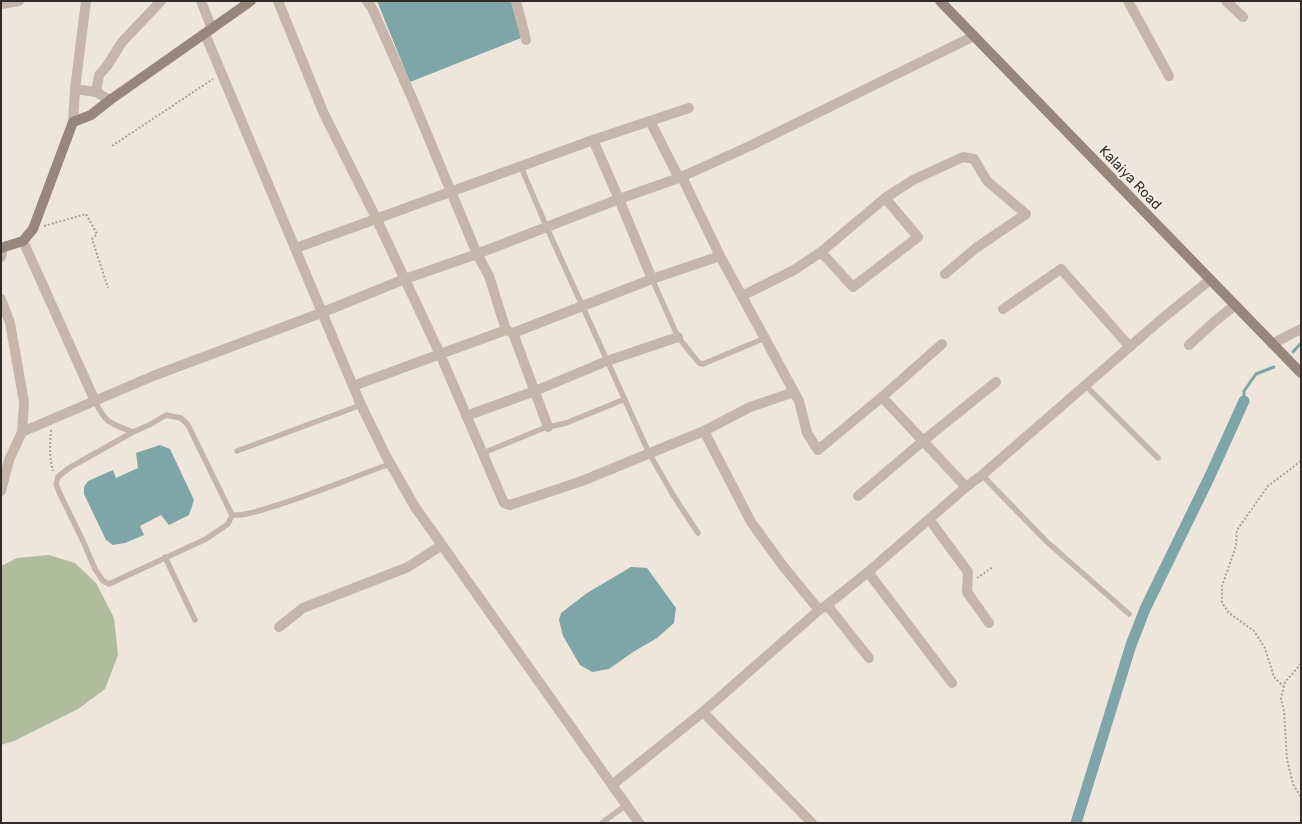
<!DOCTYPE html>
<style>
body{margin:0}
#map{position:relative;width:1302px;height:824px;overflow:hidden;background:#eee6db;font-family:Rubik,sans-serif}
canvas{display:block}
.frame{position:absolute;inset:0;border:2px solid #332b28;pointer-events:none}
</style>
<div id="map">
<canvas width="1302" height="824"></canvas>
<div class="frame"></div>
</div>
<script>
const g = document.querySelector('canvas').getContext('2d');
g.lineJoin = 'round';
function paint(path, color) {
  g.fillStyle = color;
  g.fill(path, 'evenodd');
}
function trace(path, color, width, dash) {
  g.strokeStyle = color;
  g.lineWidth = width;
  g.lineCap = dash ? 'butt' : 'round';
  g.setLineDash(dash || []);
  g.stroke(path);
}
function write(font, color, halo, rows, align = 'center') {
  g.font = font + ' Rubik,sans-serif';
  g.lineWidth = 4;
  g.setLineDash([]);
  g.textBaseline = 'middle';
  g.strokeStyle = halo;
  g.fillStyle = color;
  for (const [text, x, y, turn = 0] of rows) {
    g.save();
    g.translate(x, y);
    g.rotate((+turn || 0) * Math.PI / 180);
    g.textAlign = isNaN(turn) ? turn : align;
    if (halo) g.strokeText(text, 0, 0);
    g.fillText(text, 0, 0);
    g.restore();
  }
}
paint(new Path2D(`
 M49,555l26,8 21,20 18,35 4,37 -13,34 -27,20 -64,32 -13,4v-179l16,-8z`), '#b1bb9d');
paint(new Path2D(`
 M377,1h134l10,37 -111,44z
 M160,445l10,4 24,51 -5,15 -20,10 -8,-10 -21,11 4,9 -19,8 -12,2 -7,-5 -22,-46v-7l4,-6 25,-11 3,8 22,-10 -2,-15z
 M631,567l16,1 29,40 -2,15 -17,15 -24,14 -24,17 -17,3 -12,-7 -17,-29 -4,-16 2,-7 26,-20z`), '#7ea5a8');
trace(new Path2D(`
 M1293,352l8,-9
 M1244,401v-10l12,-17 18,-7`), '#7ea5a8', 3);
trace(new Path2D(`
 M1076,823l55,-178 14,-36 64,-131 35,-77`), '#7ea5a8', 11);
trace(new Path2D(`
 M112,146l101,-67
 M44,226l42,-12 11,20 -5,5 16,49
 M51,430c-1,14 -2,28 2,41
 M977,578l16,-11
 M1301,664l-16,18 -4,17 3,12 3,48 6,25 8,13
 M1284,687l-10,-10 -9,-29 -11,-17 -25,-18 -7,-10v-17l14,-40 1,-16 31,-44 33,-25`), '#b0a093', 2, [2, 2]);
trace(new Path2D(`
 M521,167l26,61 102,225 24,42 25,38
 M652,279l26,58 21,26 4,1 62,-26
 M1085,385l73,73
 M95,401c10,22 16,23 38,31l18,-8 15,-9 15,3 7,7 44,90 -4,9 -22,15 -97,45 -6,-3 -8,-12 -12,-28 -23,-47 -4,-10 2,-7 11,-9 64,-36
 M237,451l124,-46
 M483,453l61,-25 22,-5 59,-24
 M982,475l64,66 83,73
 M232,515c13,1 26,-4 39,-8 41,-12 79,-29 119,-43
 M165,557l30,63
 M602,823l24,-18`), '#c5b6a9', 5.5);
trace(new Path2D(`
 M201,1l11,28
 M278,1l46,113 53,106 63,134 64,149 6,2 72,-24 122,-50 46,-24 44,-15
 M367,1l5,7 40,90 65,156 12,22 17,54 7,3 35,94
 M516,1l10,39
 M1128,1l41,75
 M1226,1l17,16
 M1,4l18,-3
 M205,34l156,371 25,51 29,51 224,316
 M75,89l21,3 14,8
 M96,92l3,-17 8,-9 15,-24 39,-41
 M650,121l29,57
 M73,122l2,-33 11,-88
 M593,140l26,59 33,80 68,-23
 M682,177l38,79 79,145 8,32 11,17 64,-53 60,-53
 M23,241l72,160
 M296,248l297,-108 96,-32
 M821,252l32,35 65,-50 -33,-39
 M1,257l2,-9
 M742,296l52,-26 27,-18 64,-54 28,-18 50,-23 11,2 13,22 39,33 -50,34 -31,26
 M1,299l9,24 14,79 -2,30 -13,28 -8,31
 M1003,309l58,-40 69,78
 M513,333l139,-54
 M1272,344l29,-15
 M1189,345l25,-23 21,-17
 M353,386l153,-56
 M882,397l84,90 16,-12 182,-158 46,-37
 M466,416l69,-25 72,-30 71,-24
 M704,431l47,91 32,44 36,44
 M22,432l131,-56 168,-63 84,-34 72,-25 142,-55 60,-21 73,-33 222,-109
 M858,496l65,-55 73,-59
 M929,519l39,53 -1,20 22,31
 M868,572l84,111
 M827,605l42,53
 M279,627l24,-19 105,-41 34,-22
 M703,712l109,111
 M612,785l91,-73 116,-102 8,-5 41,-33 98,-85`), '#c5b6a9', 10);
trace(new Path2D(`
 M940,1l361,372
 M1,248l22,-7 10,-12 40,-107 18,-7 19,-15 141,-99`), '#98867b', 10);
write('14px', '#332b28', '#f6f0e7', [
 ["Kalaiya Road",1130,178,46]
]);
</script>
